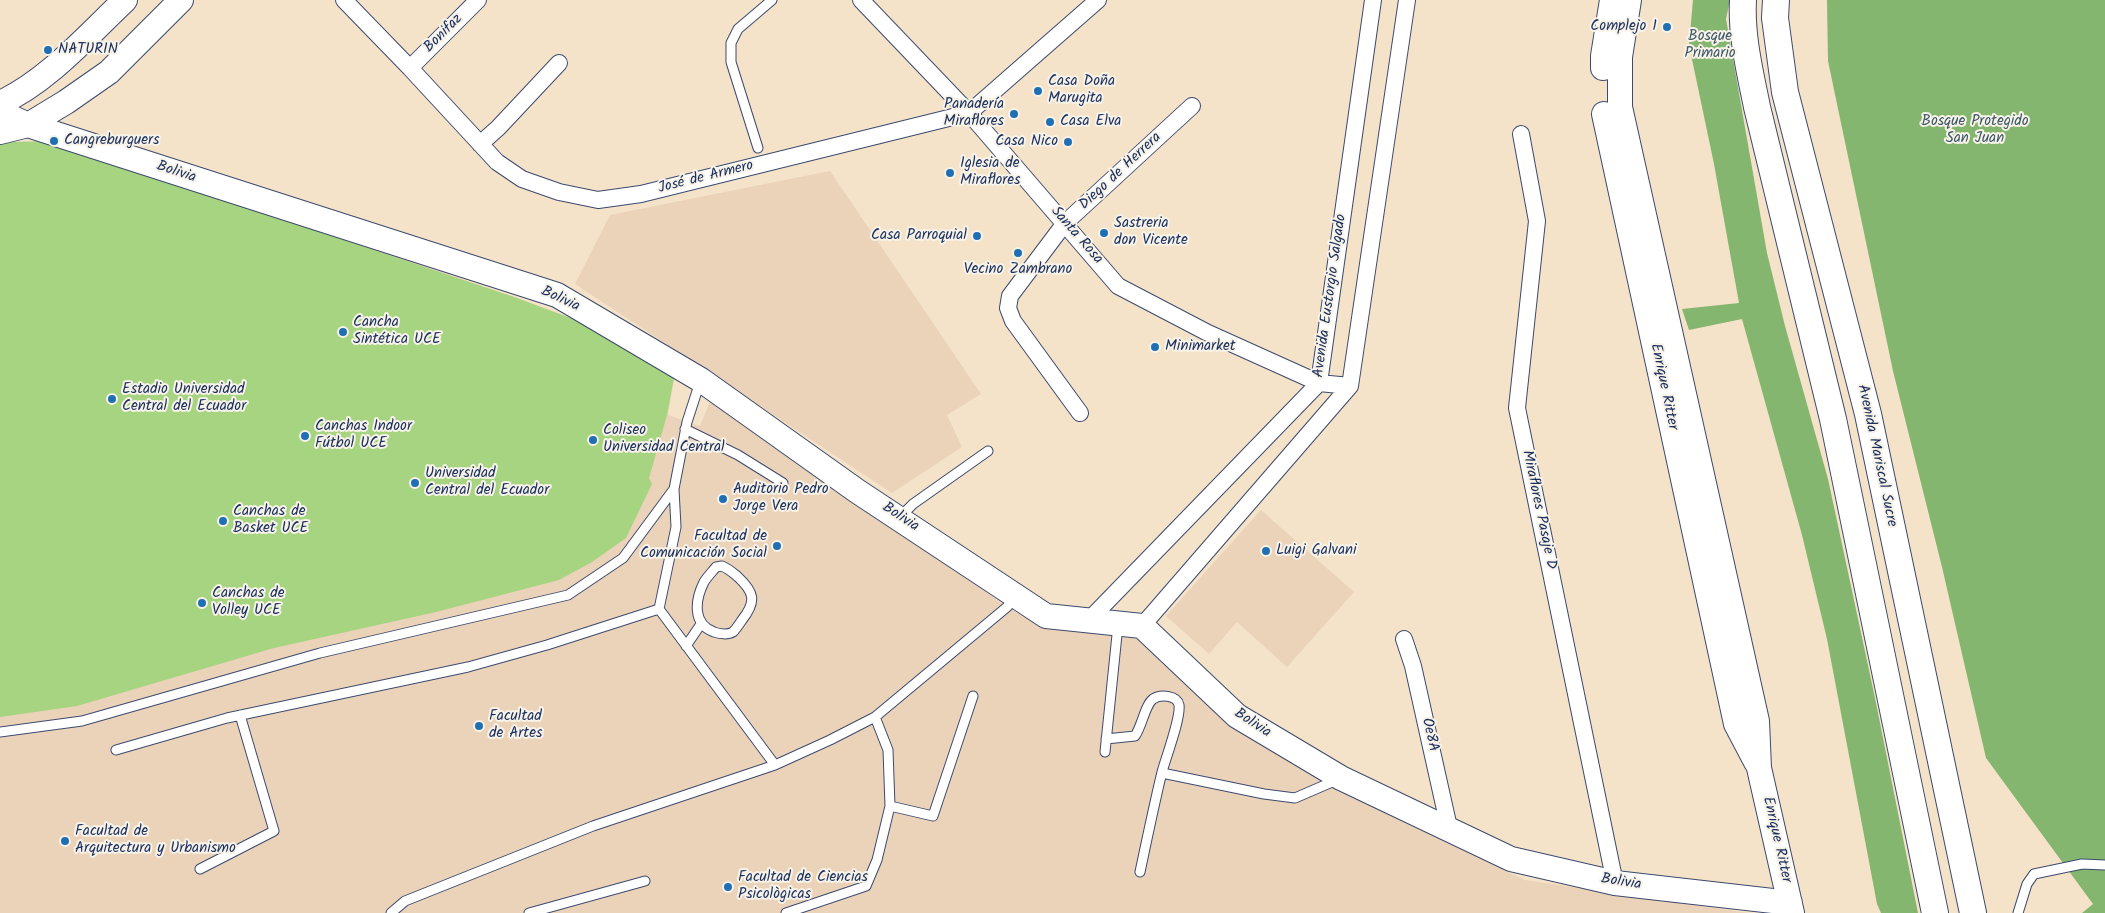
<!DOCTYPE html>
<meta charset="utf-8">
<style>
body{margin:0}
canvas{display:block;background:#f4e2c9}
</style>
<canvas width="2105" height="913"></canvas>
<script>
const g = document.querySelector('canvas').getContext('2d');
g.lineJoin = 'round';
function paint(path, color) {
  g.fillStyle = color;
  g.fill(path, 'evenodd');
}
function trace(path, color, width, dash) {
  g.strokeStyle = color;
  g.lineWidth = width;
  g.lineCap = dash ? 'butt' : 'round';
  g.setLineDash(dash || []);
  g.stroke(path);
}
function write(font, color, halo, rows, align = 'center') {
  g.font = font + ' Kalam,sans-serif';
  g.lineWidth = 4;
  g.setLineDash([]);
  g.textBaseline = 'middle';
  g.strokeStyle = halo;
  g.fillStyle = color;
  for (const [text, x, y, turn = 0] of rows) {
    g.save();
    g.translate(x, y);
    g.rotate((+turn || 0) * Math.PI / 180);
    g.textAlign = isNaN(turn) ? turn : align;
    if (halo) g.strokeText(text, 0, 0);
    g.fillText(text, 0, 0);
    g.restore();
  }
}
paint(new Path2D(`
 M10,142l244,66 263,90 158,75 -7,42 32,11 11,-27 296,208 33,20 96,10 128,109 128,71 133,63 224,33h-1749v-769z
 M830,171l151,223 -34,21 15,32 -70,46 -317,-209 35,-69z
 M1261,510l93,82 -67,75 -50,-45 -28,32 -43,-38z`), '#ebd3ba');
paint(new Path2D(`
 M50,141l467,157 67,25 91,50 -8,42 -18,63 3,6 -26,54 -34,24 -33,18 -123,32 -162,36 -197,58 -77,11v-573l10,-2z`), '#a6d481');
paint(new Path2D(`
 M1693,0h37l-4,19 41,234 18,73 43,153 47,219 43,215h-37l-4,-9 -50,-265 -25,-104 -60,-216 -53,11 -7,-21 57,-6 -25,-139 -25,-119z
 M1827,0h278v913h-23l11,-9 -107,-146 -44,-191 -49,-196 -65,-310z`), '#84b66f');
const lane = new Path2D(`
 M758,148l-27,-86v-19l7,-14 34,-29
 M685,429l53,26 45,28
 M674,489l2,38 -17,82 116,156
 M900,517l13,-13 75,-53
 M722,566c7,3 10,6 16,11 16,15 19,24 4,43 -2,3 -6,9 -9,12 -5,3 -14,2 -19,0 -22,-8 -19,-32 -10,-50 3,-5 8,-10 12,-15z
 M686,646l15,-22
 M0,732l82,-11 238,-68 248,-58 55,-37 51,-69 13,-67 13,-40
 M1106,739l29,-3c7,-10 10,-31 18,-37 7,-5 24,-4 26,6 2,13 -13,52 -17,67 -8,33 -15,67 -22,100
 M116,750l111,-32 241,-51 79,-22 112,-36
 M1105,752l13,-127
 M1162,773l102,21 31,4 44,-19
 M890,806l43,10 40,-120
 M200,869l74,-38 -34,-116
 M391,913l14,-12 188,-75 182,-61 55,-25 45,-23 132,-110 9,-10
 M529,913l116,-32
 M786,913l80,-27 11,-26 13,-54 -2,-56 -13,-33
 M2018,913l9,-29 7,-10 48,-10 23,1`);
const street = new Path2D(`
 M344,0l66,68 87,94 25,17 37,13 39,8 43,-6 328,-81 129,-113
 M861,0l108,113 149,173 90,47 111,50 31,3
 M410,68l68,-68
 M1521,134l16,87 -20,187 98,475
 M480,144l18,-16 61,-65
 M1080,413l-67,-92 -5,-13 2,-12 55,-73 127,-117
 M1088,621l231,-238 54,-383
 M1142,626l208,-240 57,-386
 M1404,639l9,27 37,166`);
const secondary = new Path2D(`
 M1629,0l-9,57v50l137,614 2,47 33,145
 M1603,68v-12l9,-56
 M0,103c47,-21 88,-68 125,-103
 M0,112l28,13 529,170 144,85 156,111 189,125 96,10 95,90 104,62 170,81 104,24 175,20
 M1604,114l132,610 20,38
 M0,132l28,-7 38,-23 43,-30 72,-72`);
const primary = new Path2D(`
 M1743,0c-2,36 7,72 14,107l76,312 102,494
 M1776,0l-1,18 10,74 83,322 105,499`);
trace(lane, '#3c4a6e', 11);
trace(street, '#3c4a6e', 18);
trace(secondary, '#3c4a6e', 26);
trace(primary, '#3c4a6e', 28);
trace(lane, '#fff', 9);
trace(street, '#fff', 16);
trace(secondary, '#fff', 24);
trace(primary, '#fff', 26);
for (const [x, y, r, color] of [
 [1667,27,5,"#1f6fb2"],
 [48,50,5,"#1f6fb2"],
 [1038,91,5,"#1f6fb2"],
 [1014,114,5,"#1f6fb2"],
 [1050,122,5,"#1f6fb2"],
 [54,141,5,"#1f6fb2"],
 [1068,142,5,"#1f6fb2"],
 [950,173,5,"#1f6fb2"],
 [1104,233,5,"#1f6fb2"],
 [977,236,5,"#1f6fb2"],
 [1018,253,5,"#1f6fb2"],
 [343,332,5,"#1f6fb2"],
 [1155,347,5,"#1f6fb2"],
 [112,399,5,"#1f6fb2"],
 [305,436,5,"#1f6fb2"],
 [593,440,5,"#1f6fb2"],
 [415,483,5,"#1f6fb2"],
 [723,499,5,"#1f6fb2"],
 [223,521,5,"#1f6fb2"],
 [777,546,5,"#1f6fb2"],
 [1266,551,5,"#1f6fb2"],
 [202,603,5,"#1f6fb2"],
 [479,726,5,"#1f6fb2"],
 [65,841,5,"#1f6fb2"],
 [728,887,5,"#1f6fb2"]
]) {
  const dot = new Path2D();
  dot.arc(x, y, r, 0, 2 * Math.PI);
  g.fillStyle = color;
  g.fill(dot);
  trace(dot, '#f7f3e8', 2);
}
write('15px', '#1b2f5e', '#f7f3e8', [
 ["Complejo 1",1657,27,"right"],
 ["NATURIN",58,50],
 ["Casa Doña",1048,82],
 ["Marugita",1048,99],
 ["Panadería",1004,105,"right"],
 ["Miraflores",1004,122,"right"],
 ["Casa Elva",1060,122],
 ["Cangreburguers",64,141],
 ["Casa Nico",1058,142,"right"],
 ["Iglesia de",960,164],
 ["Miraflores",960,181],
 ["Sastreria",1114,224],
 ["don Vicente",1114,241],
 ["Casa Parroquial",967,236,"right"],
 ["Vecino Zambrano",1018,270,"center"],
 ["Cancha",353,323],
 ["Sintética UCE",353,340],
 ["Minimarket",1165,347],
 ["Estadio Universidad",122,390],
 ["Central del Ecuador",122,407],
 ["Canchas Indoor",315,427],
 ["Fútbol UCE",315,444],
 ["Coliseo",603,431],
 ["Universidad Central",603,448],
 ["Universidad",425,474],
 ["Central del Ecuador",425,491],
 ["Auditorio Pedro",733,490],
 ["Jorge Vera",733,507],
 ["Canchas de",233,512],
 ["Basket UCE",233,529],
 ["Facultad de",767,537,"right"],
 ["Comunicación Social",767,554,"right"],
 ["Luigi Galvani",1276,551],
 ["Canchas de",212,594],
 ["Volley UCE",212,611],
 ["Facultad",489,717],
 ["de Artes",489,734],
 ["Facultad de",75,832],
 ["Arquitectura y Urbanismo",75,849],
 ["Facultad de Ciencias",738,878],
 ["Psicològicas",738,895]
], 'left');
write('15px', '#1b2f5e', '#f7f3e8', [
 ["Bonifaz",444,34,-45],
 ["Diego de Herrera",1121,172,-43],
 ["Bolivia",176,173,18],
 ["José de Armero",706,178,-14],
 ["Santa Rosa",1076,236,49],
 ["Avenida Eustorgio Salgado",1331,296,-82],
 ["Bolivia",560,300,25],
 ["Enrique Ritter",1663,387,78],
 ["Avenida Mariscal Sucre",1876,456,78],
 ["Miraflores Pasaje D",1538,510,78],
 ["Bolivia",900,518,33],
 ["Bolivia",1252,724,33],
 ["Oe8A",1429,735,77],
 ["Enrique Ritter",1776,840,77],
 ["Bolivia",1621,883,9]
]);
write('15px', '#3e5867', '#f7f3e8', [
 ["Bosque",1710,37],
 ["Primario",1710,54],
 ["Bosque Protegido",1975,122],
 ["San Juan",1975,139]
]);
</script>
